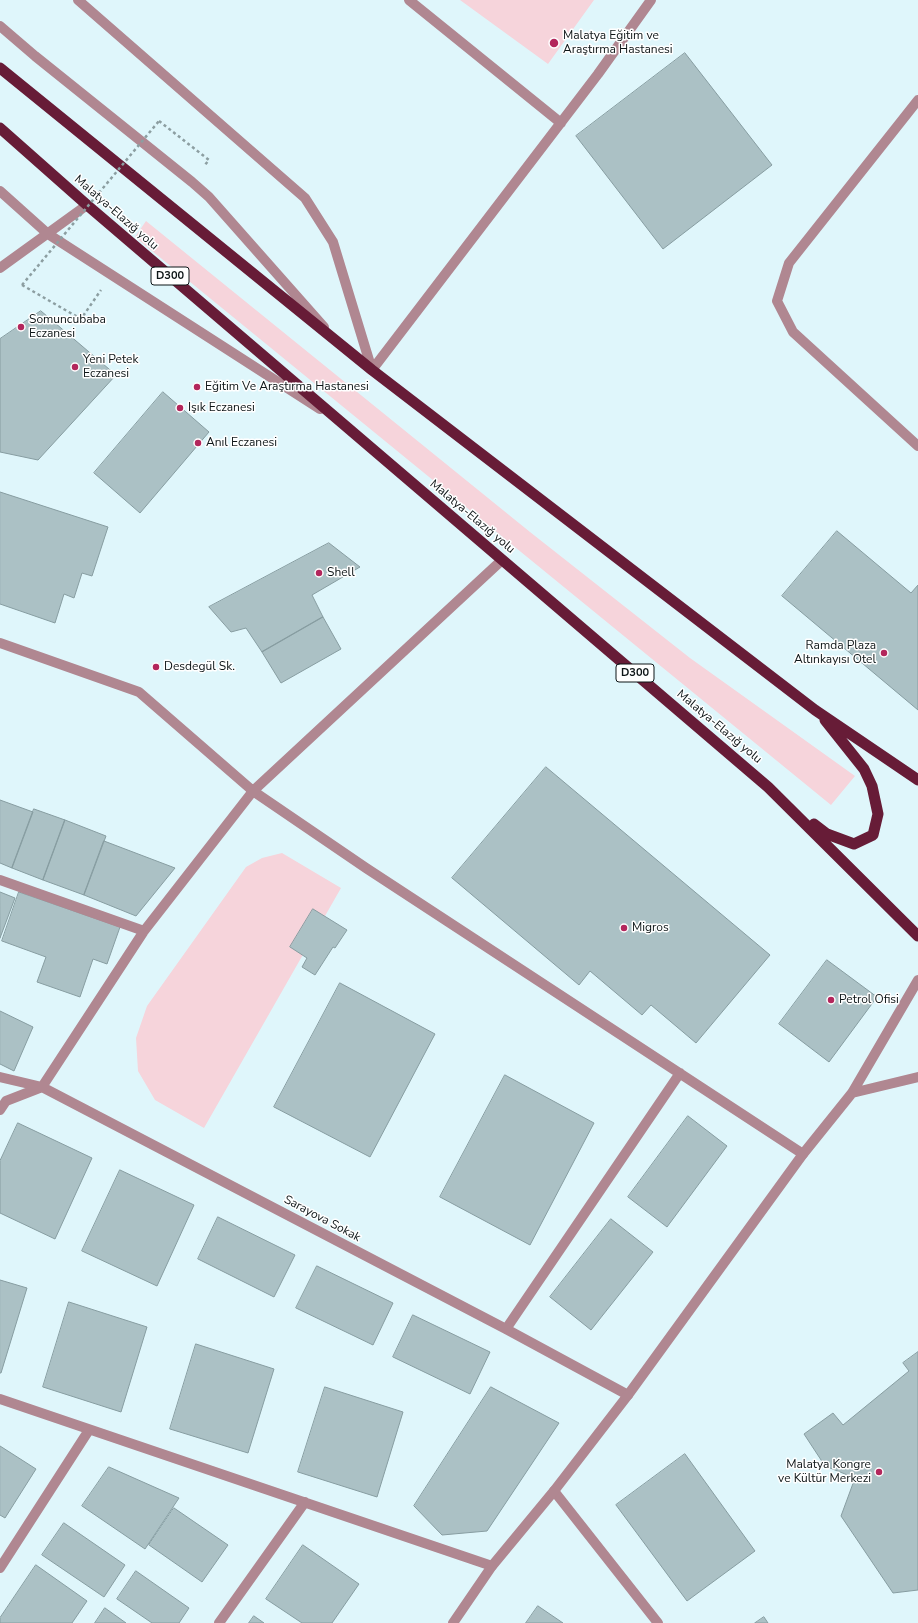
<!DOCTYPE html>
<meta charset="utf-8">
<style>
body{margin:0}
canvas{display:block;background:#dff6fb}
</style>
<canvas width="918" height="1623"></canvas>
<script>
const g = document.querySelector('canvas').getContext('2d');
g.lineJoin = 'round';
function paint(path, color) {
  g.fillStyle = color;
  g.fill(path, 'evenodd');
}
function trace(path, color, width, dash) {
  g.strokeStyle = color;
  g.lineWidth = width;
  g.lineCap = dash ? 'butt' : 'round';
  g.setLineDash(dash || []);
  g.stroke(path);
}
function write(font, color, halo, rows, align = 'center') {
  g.font = font + ' "Nunito Sans",sans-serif';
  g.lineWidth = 3;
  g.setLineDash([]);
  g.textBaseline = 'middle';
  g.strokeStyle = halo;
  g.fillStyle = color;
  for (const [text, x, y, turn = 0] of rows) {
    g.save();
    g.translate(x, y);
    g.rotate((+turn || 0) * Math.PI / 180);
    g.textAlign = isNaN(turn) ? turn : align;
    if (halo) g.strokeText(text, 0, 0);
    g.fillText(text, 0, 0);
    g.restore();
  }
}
paint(new Path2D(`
 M460,0h134l-46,64z
 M146,221l384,311 160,126 165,118 -24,29 -696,-568z
 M282,853l59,35 -137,240 -49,-28 -17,-29 -2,-33 11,-32 99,-139 16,-9z`), '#f6d4db');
const building = new Path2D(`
 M685,53l87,112 -109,84 -87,-113z
 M41,311l75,64 -78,85 -38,-8v-113z
 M163,392l46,40 -69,81 -46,-40z
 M0,492l108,35 -16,49 -10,-3 -8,25 -10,-4 -9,29 -55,-19z
 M837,531l74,62 7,-8v125l-136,-114z
 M329,543l31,24 -48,28 11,22 -61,35 -16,-24 -15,4 -22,-25z
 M323,617l18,32 -60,34 -19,-31z
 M546,767l224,188 -74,88 -45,-38 -9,10 -52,-44 -11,14 -127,-107z
 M0,800l33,12 -21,56 -12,-5z
 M34,809l31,11 -22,60 -31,-12z
 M65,820l41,16 -22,59 -41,-15z
 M104,841l71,27 -39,48 -52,-21z
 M0,892l15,6 -15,40z
 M19,892l101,35 -13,37 -14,-5 -13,38 -43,-15 9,-25 -44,-16z
 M313,909l34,21 -12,18 -2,-1 -18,28 -13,-8 5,-9 -17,-11z
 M827,960l50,37 -48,65 -50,-38z
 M340,983l95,51 -65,123 -96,-50z
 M0,1011l33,16 -19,44 -14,-7z
 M505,1075l89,48 -64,122 -90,-48z
 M688,1116l39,30 -60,81 -39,-30z
 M18,1123l74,35 -37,81 -55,-26v-52z
 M120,1170l74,35 -37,81 -75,-35z
 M218,1217l77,38 -21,42 -76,-38z
 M611,1219l42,33 -62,78 -41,-33z
 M317,1266l76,37 -20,42 -77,-37z
 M0,1280l27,8 -26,85h-1z
 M69,1302l78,25 -26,85 -78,-25z
 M413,1315l77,37 -20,42 -77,-37z
 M196,1344l78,25 -26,84 -78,-24z
 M918,1352v238l-25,3 -52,-77 14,-38 -30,-12 -21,-32 29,-21 10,12 66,-54 -6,-8z
 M325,1387l78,25 -26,85 -79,-25z
 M491,1387l68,36 -72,108 -45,4 -28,-29z
 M0,1446l36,23 -31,49 -5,-3z
 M685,1454l70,97 -68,50 -71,-96z
 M109,1467l70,31 -34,51 -63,-43z
 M174,1508l54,37 -26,37 -53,-37z
 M64,1523l61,42 -21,32 -62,-42z
 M303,1545l56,39 -27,39h-30l-36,-24z
 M36,1565l51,36 -15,22h-72v-5z
 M136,1571l53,37 -10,15h-27l-35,-24z
 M538,1606l25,17h-37z
 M105,1608l21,15h-31z
 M254,1616l10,7h-15z
 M764,1617l4,6h-13z`);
paint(building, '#abc1c5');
trace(building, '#879da1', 1);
trace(new Path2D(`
 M159,121l50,39 -5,6
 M22,285l59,34 20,-29`), '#8c9ea1', 2.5, [3, 3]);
trace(new Path2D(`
 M78,0l227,198 28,44 39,128`), '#b08791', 10);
trace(new Path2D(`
 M409,0l152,123
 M918,100l-129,163 -12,38 16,31 125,114
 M372,370l226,-296 53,-74
 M0,643l139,49 114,99 113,77 437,286
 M0,880l144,51
 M0,1077l42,10 464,242 122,66
 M0,1110l6,-9 36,-14 102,-156 109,-140 249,-231
 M506,1329l174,-256
 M0,1399l492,167
 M554,1491l104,132
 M0,1568l89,-138
 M219,1623l86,-121`), '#b08791', 10);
trace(new Path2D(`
 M0,26l35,30 157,126 17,15 115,130
 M0,191l48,43 272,175
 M0,268l87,-63
 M852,1093l66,-16
 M453,1623l39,-57 62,-75 74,-96 175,-241 49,-61 66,-113`), '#b08791', 10);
trace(new Path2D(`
 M0,68l372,302 443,340 103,70
 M0,128l87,77 681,582 150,149
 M814,824l13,10 27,10 19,-9 5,-21 -6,-28 -8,-17 -39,-49`), '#671c37', 11);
trace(new Path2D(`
 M22,285l137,-164`), '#8c9ea1', 2.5, [3, 3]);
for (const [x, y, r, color] of [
 [554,43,5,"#b3265c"],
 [21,327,4,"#b3265c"],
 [75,367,4,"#b3265c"],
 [197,387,4,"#b3265c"],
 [180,408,4,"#b3265c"],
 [198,443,4,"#b3265c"],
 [319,573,4,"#b3265c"],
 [884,653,4,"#b3265c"],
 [156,667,4,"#b3265c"],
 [624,928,4,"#b3265c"],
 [831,1000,4,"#b3265c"],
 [879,1472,4,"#b3265c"]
]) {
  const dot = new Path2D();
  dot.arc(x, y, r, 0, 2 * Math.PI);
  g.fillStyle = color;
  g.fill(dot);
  trace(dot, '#fff', 1.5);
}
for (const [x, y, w] of [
 [170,276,38],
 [635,673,38]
]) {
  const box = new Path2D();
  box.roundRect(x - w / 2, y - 9, w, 18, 3);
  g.fillStyle = '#fff';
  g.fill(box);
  trace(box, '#0d1517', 1);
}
write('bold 11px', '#0d1517', null, [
 ["D300",170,276],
 ["D300",635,673]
]);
write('12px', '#0d1517', '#fff', [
 ["Malatya Eğitim ve",563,36],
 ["Araştırma Hastanesi",563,50],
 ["Somuncubaba",29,320],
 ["Eczanesi",29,334],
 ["Yeni Petek",83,360],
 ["Eczanesi",83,374],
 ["Eğitim Ve Araştırma Hastanesi",205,387],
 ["Işık Eczanesi",188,408],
 ["Anıl Eczanesi",206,443],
 ["Shell",327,573],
 ["Ramda Plaza",876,646,"right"],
 ["Altınkayısı Otel",876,660,"right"],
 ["Desdegül Sk.",164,667],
 ["Migros",632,928],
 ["Petrol Ofisi",839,1000],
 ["Malatya Kongre",871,1465,"right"],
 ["ve Kültür Merkezi",871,1479,"right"]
], 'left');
write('12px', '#0d1517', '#fff', [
 ["Malatya-Elazığ yolu",116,213,41],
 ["Malatya-Elazığ yolu",472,517,40],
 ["Malatya-Elazığ yolu",719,727,40],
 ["Sarayova Sokak",322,1219,28]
]);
</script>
